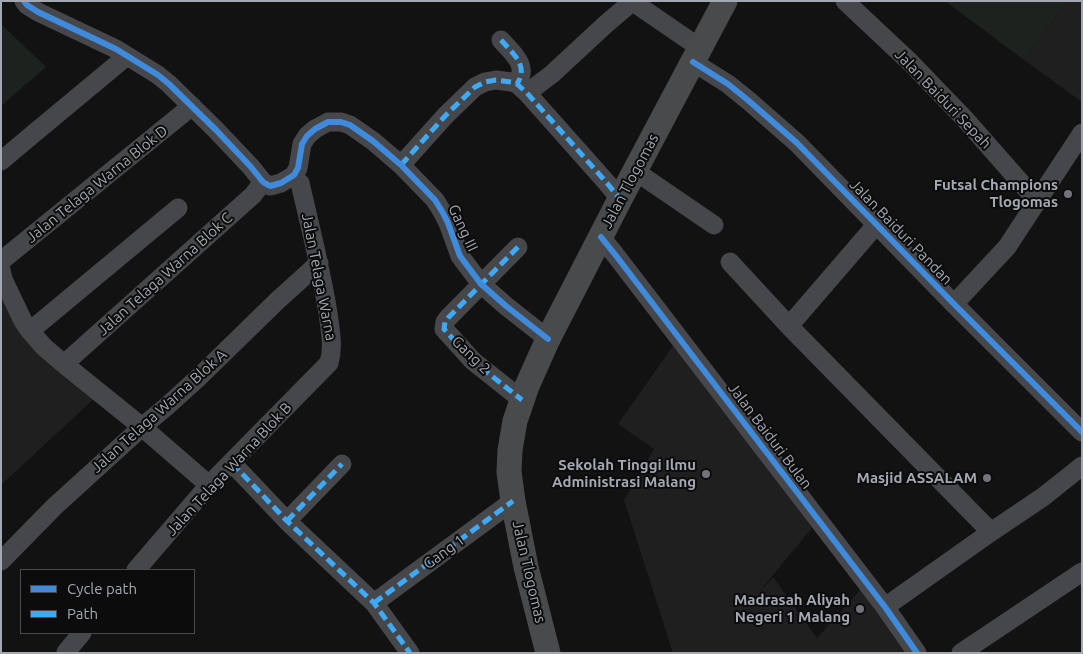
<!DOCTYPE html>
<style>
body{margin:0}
#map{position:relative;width:1083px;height:654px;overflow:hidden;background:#121212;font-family:Ubuntu,sans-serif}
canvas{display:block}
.frame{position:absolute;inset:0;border:2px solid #a4a8b2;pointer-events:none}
.legend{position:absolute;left:20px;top:569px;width:175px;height:65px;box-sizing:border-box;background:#0c0c0d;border:1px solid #494a4f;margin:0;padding:6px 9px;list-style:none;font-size:15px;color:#a4a8b2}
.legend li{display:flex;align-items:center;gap:10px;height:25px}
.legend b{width:25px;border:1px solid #494a4f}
</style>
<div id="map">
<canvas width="1083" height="654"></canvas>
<div class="frame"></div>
<ul class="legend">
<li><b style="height:6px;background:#408adc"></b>Cycle path</li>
<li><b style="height:6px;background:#3fa9f5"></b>Path</li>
</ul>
</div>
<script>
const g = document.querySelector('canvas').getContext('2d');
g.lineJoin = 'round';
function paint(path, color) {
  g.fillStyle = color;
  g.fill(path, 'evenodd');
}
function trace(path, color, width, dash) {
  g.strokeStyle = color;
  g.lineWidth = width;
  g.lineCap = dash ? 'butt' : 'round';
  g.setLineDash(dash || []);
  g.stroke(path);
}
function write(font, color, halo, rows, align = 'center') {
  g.font = font + ' Ubuntu,sans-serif';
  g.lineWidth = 4;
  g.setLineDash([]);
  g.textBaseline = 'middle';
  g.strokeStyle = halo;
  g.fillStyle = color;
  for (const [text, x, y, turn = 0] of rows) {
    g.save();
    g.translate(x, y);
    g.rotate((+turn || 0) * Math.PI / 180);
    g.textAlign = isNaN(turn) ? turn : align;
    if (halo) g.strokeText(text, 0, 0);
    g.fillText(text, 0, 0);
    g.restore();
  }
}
paint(new Path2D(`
 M1067,1h15v101l-58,-42z
 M1,280l8,20 89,95 -97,90z
 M675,343l63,84 74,101 -55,66 16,-17 44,61 44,-49 48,64h-236l-49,-153 30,-51 -36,-25z`), '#1f1f20');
paint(new Path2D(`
 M945,1h122l-43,59z
 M1,24l45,43 -45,39z`), '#1c221d');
trace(new Path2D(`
 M24,1l3,4 11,7 78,37 42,26 11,9 47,46 35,37 12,15 7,4 11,-3 13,-8 4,-7 4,-24 5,-8 8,-7 13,-7h13l9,3 23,16 28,24 34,35 8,13 5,10 12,33 21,28 25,22 42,33
 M845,1l66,62 53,55 73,83
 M633,2l67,46
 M501,40c12,14 28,25 16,44
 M693,62l35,22 21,17 48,42 157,161 128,128
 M527,93l25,-19 54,-50 27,-23
 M1,161l31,-26 95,-79
 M401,165l45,-50 29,-28 10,-5 11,-2 15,2 6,2 10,9 80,90 13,16
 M635,171l79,54
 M601,237l16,20 268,350 32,46
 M518,247l-70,71 -3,4 -1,7 29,32 49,39
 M1,261l191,-155
 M730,262l59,64 202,206
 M1,270l2,9 20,42 7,10 14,16 20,17 78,63 67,58
 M954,304l53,-57 75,-114
 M789,326l87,-101
 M30,331l148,-123
 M64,364l189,-169 10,-13
 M232,463l55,58 87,82 36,50
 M287,521l55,-57
 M1,561l53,-54 88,-80 24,-20 32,-29 80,-78 41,-37
 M136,570l73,-85 120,-122c5,-17 1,-33 -1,-50 -7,-44 -18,-87 -28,-130
 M374,603l139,-102
 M885,607l106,-75 52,-35 39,-31
 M66,652l16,-19
 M961,653l121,-81`), '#46474b', 19);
trace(new Path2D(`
 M548,653l-22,-86 -13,-66 -4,-29 1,-22 5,-29 12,-35 21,-47 72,-140 105,-198`), '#494a4c', 25);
trace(new Path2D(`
 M501,40c12,14 28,25 16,44
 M401,165l45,-50 29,-28 10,-5 11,-2 15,2 6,2 10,9 80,90 13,16
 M518,247l-70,71 -3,4 -1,7 29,32 49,39
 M232,463l55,58 87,82 36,50
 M287,521l55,-57
 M374,603l139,-102`), '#3fa9f5', 5, [10, 5]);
trace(new Path2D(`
 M24,1l3,4 11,7 78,37 42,26 11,9 47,46 35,37 12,15 7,4 11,-3 13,-8 4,-7 4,-24 5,-8 8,-7 13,-7h13l9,3 23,16 28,24 34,35 8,13 5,10 12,33 21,28 25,22 42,33
 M693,62l35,22 21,17 48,42 157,161 128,128
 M601,237l16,20 268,350 32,46`), '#408adc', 6);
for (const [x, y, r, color] of [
 [1068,194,5,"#71747a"],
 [706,474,5,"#71747a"],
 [987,478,5,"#71747a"],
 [860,609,5,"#71747a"]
]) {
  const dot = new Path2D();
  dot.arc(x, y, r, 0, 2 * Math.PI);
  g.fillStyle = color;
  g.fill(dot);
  trace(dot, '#0c0c0d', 2);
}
write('15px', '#a4a8b2', '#0c0c0d', [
 ["Jalan Baiduri Sepah",943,99,46],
 ["Jalan Tlogomas",630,181,-62],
 ["Jalan Telaga Warna Blok D",97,184,-39],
 ["Gang III",463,228,65],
 ["Jalan Baiduri Pandan",901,232,46],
 ["Jalan Telaga Warna Blok C",165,274,-42],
 ["Jalan Telaga Warna",319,277,79],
 ["Gang 2",471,355,44],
 ["Jalan Telaga Warna Blok A",159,411,-42],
 ["Jalan Baiduri Bulan",770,436,53],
 ["Jalan Telaga Warna Blok B",229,469,-47],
 ["Gang 1",444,552,-36],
 ["Jalan Tlogomas",529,572,77]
]);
write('bold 15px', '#a4a8b2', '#0c0c0d', [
 ["Futsal Champions",1058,185],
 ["Tlogomas",1058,202],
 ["Sekolah Tinggi Ilmu",696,465],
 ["Administrasi Malang",696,482],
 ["Masjid ASSALAM",977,478],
 ["Madrasah Aliyah",850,600],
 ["Negeri 1 Malang",850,617]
], 'right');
</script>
